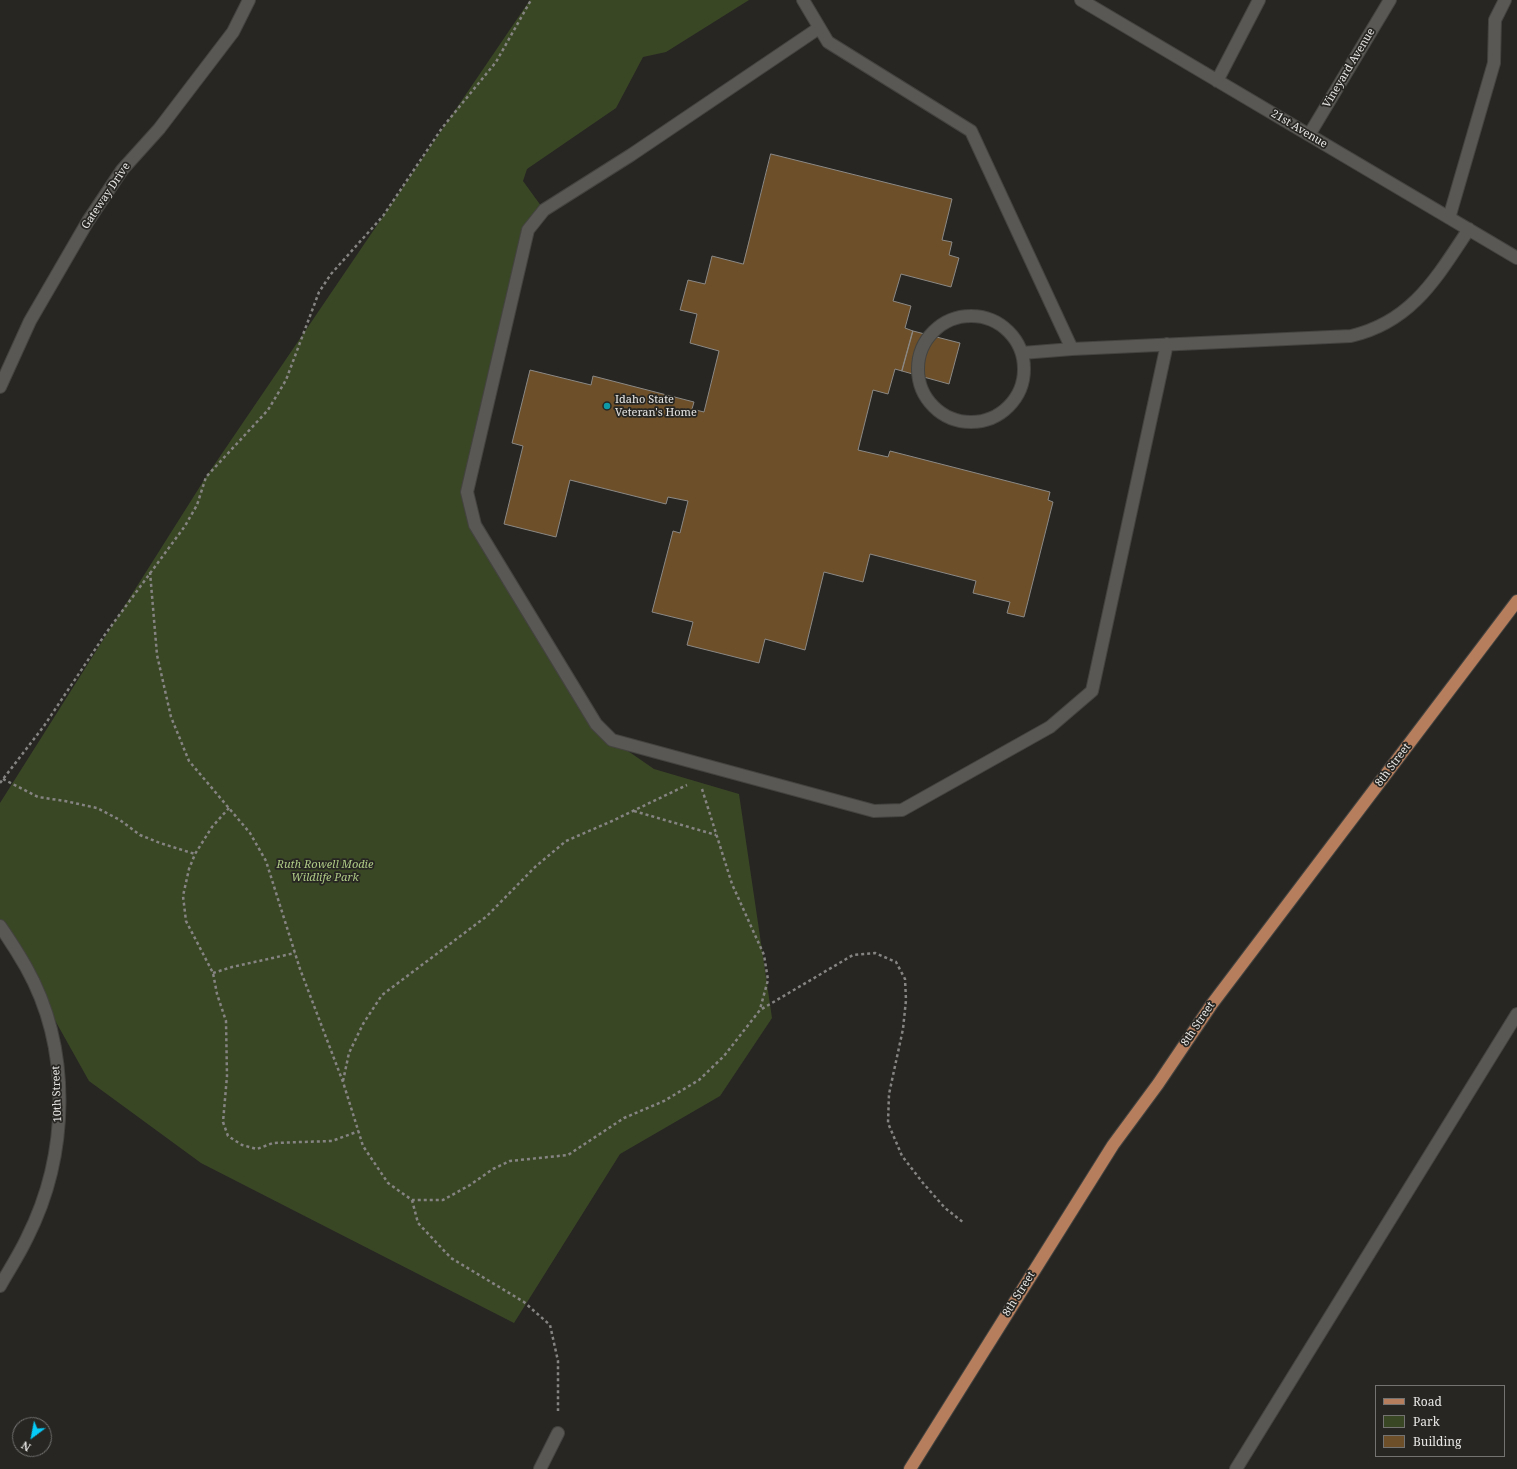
<!DOCTYPE html>
<style>
body{margin:0}
#map{position:relative;width:1517px;height:1469px;overflow:hidden;background:#272623;font-family:"Noto Serif",serif}
canvas{display:block}
.legend{position:absolute;left:1375px;top:1385px;width:130px;height:72px;box-sizing:border-box;background:#272623;border:1px solid #747371;margin:0;padding:5px 7px;list-style:none;font-size:12px;color:#e8e7e5}
.legend li{display:flex;align-items:center;gap:8px;height:20px}
.legend b{width:20px;border:1px solid #747371}
.north{position:absolute;left:12px;top:1417px;width:40px;height:40px;box-sizing:border-box;background:#272623;border:1px solid #747371;border-radius:50%;rotate:212deg;font-size:11px;font-weight:700;line-height:16px;text-align:center;color:#e8e7e5}
.north::after{content:'';display:block;margin:auto;width:14px;height:18px;background:#06cbf9;clip-path:polygon(50% 0,100% 100%,50% 72%,0 100%)}
</style>
<div id="map">
<canvas width="1517" height="1469"></canvas>
<ul class="legend">
<li><b style="height:5px;background:#b67e5c"></b>Road</li>
<li><b style="height:11px;background:#3a4725"></b>Park</li>
<li><b style="height:11px;background:#6d5029"></b>Building</li>
</ul>
<div class="north">N</div>
</div>
<script>
const g = document.querySelector('canvas').getContext('2d');
g.lineJoin = 'round';
function paint(path, color) {
  g.fillStyle = color;
  g.fill(path, 'evenodd');
}
function trace(path, color, width, dash) {
  g.strokeStyle = color;
  g.lineWidth = width;
  g.lineCap = dash ? 'butt' : 'round';
  g.setLineDash(dash || []);
  g.stroke(path);
}
function write(font, color, halo, rows, align = 'center') {
  g.font = font + ' "Noto Serif",serif';
  g.lineWidth = 3.5;
  g.setLineDash([]);
  g.textBaseline = 'middle';
  g.strokeStyle = halo;
  g.fillStyle = color;
  for (const [text, x, y, turn = 0] of rows) {
    g.save();
    g.translate(x, y);
    g.rotate((+turn || 0) * Math.PI / 180);
    g.textAlign = isNaN(turn) ? turn : align;
    if (halo) g.strokeText(text, 0, 0);
    g.fillText(text, 0, 0);
    g.restore();
  }
}
paint(new Path2D(`
 M530,0h219l-83,52 -23,5 -27,51 -89,61 -4,12 21,29 -16,20 -61,262 8,33 137,215 42,29 85,25 33,224 -52,78 -100,58 -106,169 -313,-160 -112,-82 -89,-159v-119l206,-326z`), '#3a4725');
const building = new Path2D(`
 M771,154l181,45 -10,41 10,2 -3,13 10,3 -8,29 -50,-13 -8,27 18,5 -6,22 8,3 -11,40 -7,-2 -7,25 -15,-4 -15,60 30,7 2,-6 160,41 -2,8 5,2 -29,115 -17,-4 3,-11 -37,-9 3,-12 -106,-27 -7,28 -39,-10 -19,78 -40,-11 -6,24 -72,-18 6,-23 -41,-10 21,-81 7,2 8,-32 -20,-4 -2,7 -96,-24 -14,57 -52,-13 19,-78 -11,-3 18,-73 61,15 2,-9 101,26 -2,7 12,3 15,-61 -29,-8 7,-29 -17,-4 8,-30 17,4 7,-28 31,8z
 M913,331l47,12 -11,41 -47,-13z`);
paint(building, '#6d5029');
trace(building, '#8b8885', 1);
const minor = new Path2D(`
 M803,0l25,42 143,89 101,218
 M1081,0l436,258
 M819,28l-188,127 -87,55 -16,20 -61,262 8,33 121,199 16,16 262,71 28,-1 148,-83 42,-36 75,-347
 M1217,81l42,-81
 M1309,135l81,-135
 M1449,218l45,-155 1,-43 10,-20
 M918 369a53 53 0 1 1 106 0a53 53 0 1 1-106 0Z
 M1022,353l50,-4 279,-13c61,-14 86,-59 118,-107
 M0,387l30,-66 58,-100 34,-51 37,-41 74,-97 16,-32
 M0,926c9,13 18,27 26,41 46,82 43,188 1,271 -8,17 -18,32 -27,48
 M540,1469l18,-36
 M1236,1469l281,-455`);
const major = new Path2D(`
 M910,1469l203,-324 45,-61 54,-80 305,-403`);
trace(minor, '#444340', 14);
trace(major, '#444340', 14);
trace(new Path2D(`
 M150,572l7,83 14,62 18,44 61,72 16,28 34,108 43,113 20,64 25,37 24,17h31l27,-15 23,-16 17,-8 58,-6 56,-37 40,-17 35,-21 25,-24 36,-46 93,-55 22,-2 21,9 9,17 1,21 -3,29 -14,65 -1,29 14,33 21,27 22,25 19,15
 M3,779l35,18 27,4 32,7 23,12 20,15 20,8 35,11
 M0,783l44,-57 62,-93 79,-107 12,-21 9,-28 62,-67 18,-30 33,-88 12,-18 52,-58 59,-88 54,-66 35,-62
 M702,789l30,95 32,71 4,25 -8,29
 M229,808l-17,19 -17,27 -6,15 -6,27 3,25 27,52 4,21 9,27 1,55 -4,46 5,14 14,9 15,4 16,-6 59,-2 27,-10
 M634,811l82,24
 M213,973l19,-6 63,-14
 M343,1081l6,-28 14,-29 19,-29 105,-79 48,-49 31,-26 46,-20 75,-36
 M412,1200l6,23 33,35 73,44 26,23 8,36v50`), '#858482', 2.5, [3, 3]);
trace(minor, '#5a5854', 12);
trace(major, '#b67e5c', 12);
for (const [x, y, r, color] of [
 [607,406,4,"#0f9aa8"]
]) {
  const dot = new Path2D();
  dot.arc(x, y, r, 0, 2 * Math.PI);
  g.fillStyle = color;
  g.fill(dot);
  trace(dot, '#272623', 1.5);
}
write('11px', '#e8e7e5', '#272623', [
 ["Vineyard Avenue",1349,68,-59],
 ["21st Avenue",1299,129,31],
 ["Gateway Drive",106,196,-56],
 ["8th Street",1393,765,-53],
 ["8th Street",1198,1024,-56],
 ["10th Street",57,1094,-92],
 ["8th Street",1019,1294,-58]
]);
write('11px', '#e8e7e5', '#272623', [
 ["Idaho State",615,400],
 ["Veteran's Home",615,413]
], 'left');
write('italic 11px', '#aeca85', '#272623', [
 ["Ruth Rowell Modie",325,865],
 ["Wildlife Park",325,878]
]);
</script>
